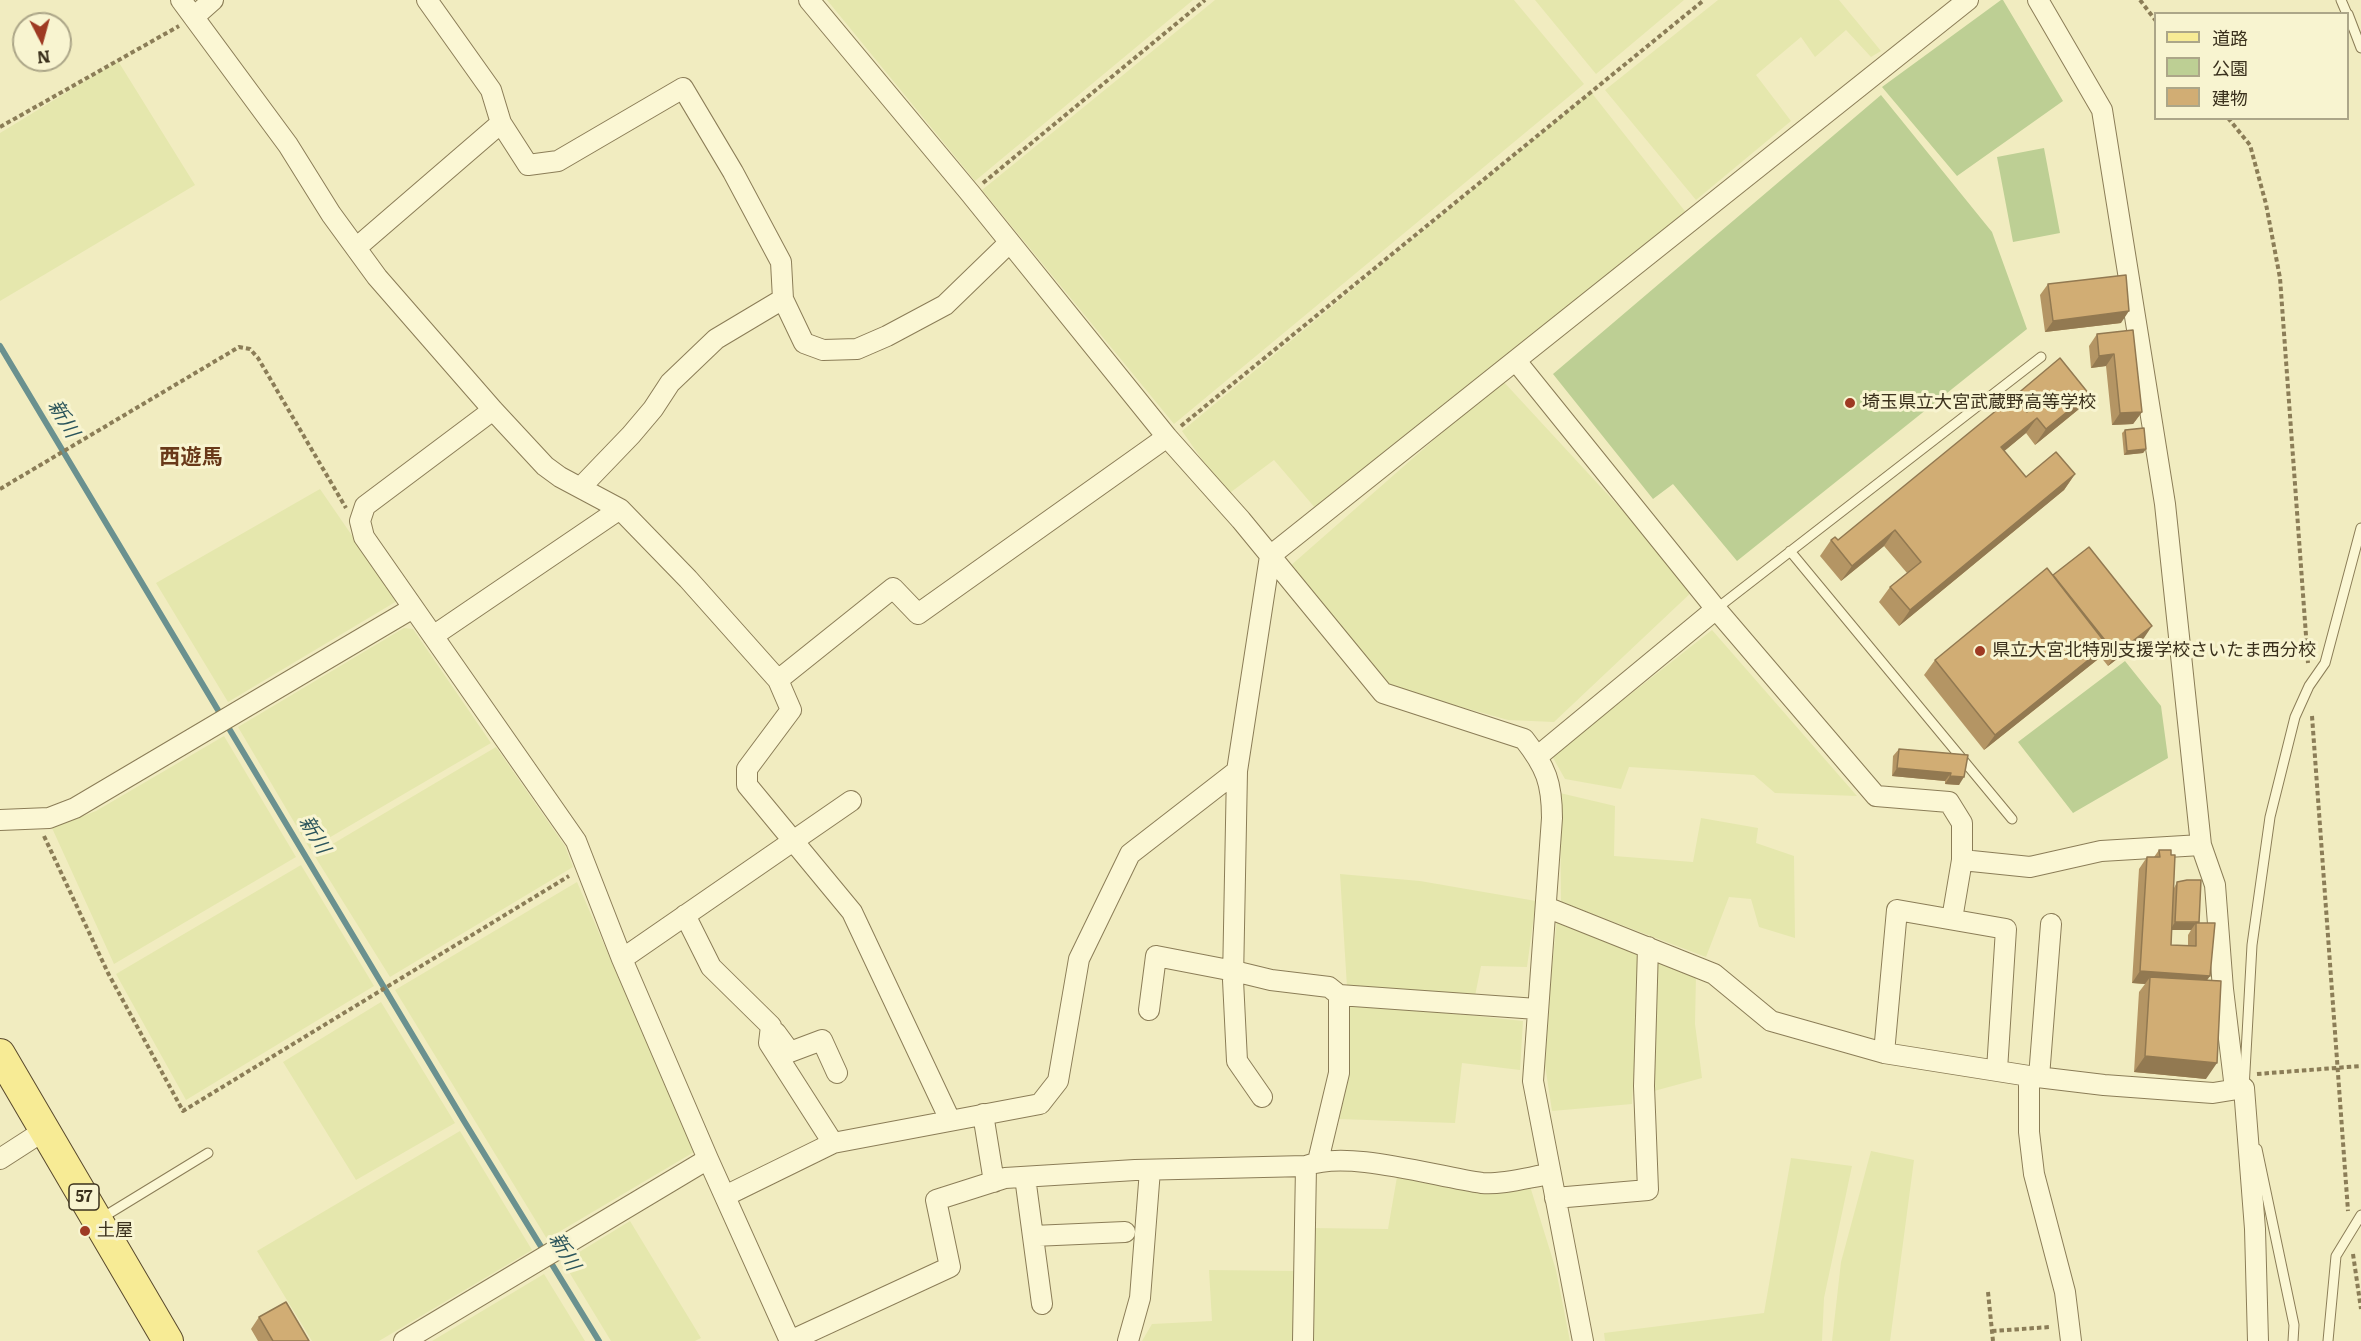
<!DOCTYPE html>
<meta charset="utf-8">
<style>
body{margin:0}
#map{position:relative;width:2361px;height:1341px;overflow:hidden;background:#f1ecc0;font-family:Literata,"Noto Sans JP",serif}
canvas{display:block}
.legend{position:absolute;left:2154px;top:12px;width:195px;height:108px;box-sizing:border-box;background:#f8f4d0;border:2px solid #aca688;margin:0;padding:8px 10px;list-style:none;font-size:18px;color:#3a301c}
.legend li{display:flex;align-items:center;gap:12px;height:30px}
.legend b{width:30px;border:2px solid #aca688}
.north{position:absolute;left:12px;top:12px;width:60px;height:60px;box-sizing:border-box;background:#f8f4d0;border:2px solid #aca688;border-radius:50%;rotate:174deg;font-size:16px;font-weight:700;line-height:24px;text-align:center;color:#3a301c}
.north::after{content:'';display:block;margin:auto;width:21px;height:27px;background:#9e3a23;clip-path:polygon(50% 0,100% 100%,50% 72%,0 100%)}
</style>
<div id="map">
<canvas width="2361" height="1341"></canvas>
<ul class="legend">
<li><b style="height:8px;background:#f7eb95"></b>道路</li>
<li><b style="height:16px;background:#bdcf94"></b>公園</li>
<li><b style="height:16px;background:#d1ad74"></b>建物</li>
</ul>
<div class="north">N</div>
</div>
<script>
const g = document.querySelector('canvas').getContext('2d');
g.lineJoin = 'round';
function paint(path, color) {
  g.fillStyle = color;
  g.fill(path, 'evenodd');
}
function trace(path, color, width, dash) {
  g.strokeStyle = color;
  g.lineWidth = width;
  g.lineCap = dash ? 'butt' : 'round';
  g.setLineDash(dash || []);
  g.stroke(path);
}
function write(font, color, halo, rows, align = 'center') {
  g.font = font + ' Literata,"Noto Sans JP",serif';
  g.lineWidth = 6;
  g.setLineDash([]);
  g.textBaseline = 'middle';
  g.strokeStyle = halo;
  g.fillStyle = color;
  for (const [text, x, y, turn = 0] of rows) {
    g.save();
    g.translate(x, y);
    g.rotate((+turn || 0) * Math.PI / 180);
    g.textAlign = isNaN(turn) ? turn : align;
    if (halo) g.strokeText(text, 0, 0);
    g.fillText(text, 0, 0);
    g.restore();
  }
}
paint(new Path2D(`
 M827,0h366l-218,181z
 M1215,0h299l70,84 -410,340 -192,-234z
 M1535,0h149l-88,74z
 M1718,0h121l42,51 -10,6 -25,-27 -31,27 -14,-20 -45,38 35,46 -95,79 -91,-110z
 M118,61l77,124 -195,116v-168z
 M1591,92l97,123 -372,294 -42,-49 -47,35 -45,-64z
 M1502,380l193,209 -141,133 -46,-2 -118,-33 -101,-120z
 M320,489l77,112 -169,101 -72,-119z
 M404,628l9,1 78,114 -181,106 -72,-122z
 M1712,630l145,166 -82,-3 -21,-18 -125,-8 -8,22 -56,-10 -13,-23z
 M224,736l72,121 -182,107 -62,-136 44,-17z
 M496,747l69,99 8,21 -183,110 -76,-122z
 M1560,793l55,13 -1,50 79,6 8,-44 57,10 -2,15 38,13 1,82 -36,-11 -8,-28 -22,-2 -23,60 -145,-55z
 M301,865l73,121 -188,114 -70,-126z
 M1340,874l80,7 116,20 -9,66 -46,-1 -6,30 -128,-9z
 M577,882l117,270 -147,87 -152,-249z
 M1557,919l83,32 -8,153 -80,7 -9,-59z
 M1653,955l43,20 -1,49 7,54 -48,13 -4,-77z
 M381,1002l74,121 -99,57 -73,-118z
 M1347,1002l176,19 -3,49 -58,-7 -7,60 -117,-4z
 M460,1131l72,119 -153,91h-67l-55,-90z
 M1871,1151l43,9 -24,181h-58l9,-79z
 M1791,1158l61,8 -28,132 -2,43h-217l-1,-8 160,-20z
 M1397,1177l82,14 50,-8 27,87 14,71h-260l1,-113 77,1z
 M630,1221l71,117 -6,3h-84l-48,-79z
 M1209,1270l87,1 2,70h-156l10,-17 60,-3z
 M544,1274l41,67h-153z`), '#e5e7ad');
paint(new Path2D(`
 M2001,0h2l60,101 -106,75 -75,-89z
 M1881,95l111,137 35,97 -290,232 -64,-77 -20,15 -100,-125z
 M2044,148l16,85 -47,9 -16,-85z
 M2125,661l36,45 7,52 -95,55 -55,-71z`), '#bdcf94');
trace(new Path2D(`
 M0,346l464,775 135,220`), '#6a918f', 6);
const lane = new Path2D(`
 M2341,0l6,14
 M2348,14l13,34
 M1790,551l222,268
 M1716,609l325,-252
 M2244,1089l8,-144 18,-128 25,-100 14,-31 16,-23 36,-135
 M2257,1149l37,176 -1,16
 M100,1219l108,-66
 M2328,1341l8,-85 25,-41`);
const street = new Path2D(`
 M181,0l107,145 43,69 46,63 116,133 52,56 15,11 60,32 68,70 90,101
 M427,0l64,90 10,33 27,42 30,-4 125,-73 50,84 48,90 2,37
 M809,0l161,193 197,244 74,83 142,173 141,46c22,28 28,44 28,79l-19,263 50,260
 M2038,0l64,110 63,394 36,341 14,40 8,104 12,100
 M195,16l18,-16
 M356,248l145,-125
 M1516,361l200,248 160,187 73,6 13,21v37
 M493,410l-128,96 -5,15 4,16 212,304 46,118 86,200 82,182
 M581,487l50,-52 22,-26 17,-26 46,-44 67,-40 21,44 19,7 34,-1 30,-13 58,-31 64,-62
 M433,636l187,-127
 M1538,756l178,-147
 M0,820l49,-2 26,-10 338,-200
 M1546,907l168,67 57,47 113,32 145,23 75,9 109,8 31,-5 11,141 3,112
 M685,915l26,52 60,59 -2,17 64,100
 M1952,919l10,-59 68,7 71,-16 100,-6
 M622,959l229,-158
 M1149,1010l7,-54 78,15 37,9 58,7 10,8 198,14
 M776,1033l14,19 32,-12 15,33
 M1884,1053l13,-143 109,19 -9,141
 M2029,1076v56l5,42 31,118 6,49
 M2039,1077l12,-153
 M1262,1097l-25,-36 -4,-81 4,-209 33,-215 698,-556
 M983,1114l11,68
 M950,1120l-98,-208 -105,-127v-16l44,-59 -13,-30 115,-92 25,26 249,-177
 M0,1159l45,-29
 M1318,1161l21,-88v-78
 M1025,1177l17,127
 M725,1196l108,-53 207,-39 18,-23 21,-122 51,-105 107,-83
 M1555,1198l93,-8 -4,-104 4,-139
 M1033,1236l92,-4
 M404,1341l304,-182
 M790,1341l160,-74 -14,-67 69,-22 130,-8 171,-4
 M1128,1341l12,-43 10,-128
 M1303,1341l3,-175c41,-17 130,11 176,17 19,2 48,-6 68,-9`);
const primary = new Path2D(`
 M0,1054l168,287`);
trace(lane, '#8b7d57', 11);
trace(street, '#8b7d57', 22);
trace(primary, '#59492c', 32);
trace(new Path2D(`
 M2140,0l16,21
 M2228,118l22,27 16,59 14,74 28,385
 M0,127l179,-101
 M983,183l222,-183
 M1181,426l523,-426
 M0,489l239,-142 11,2 8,9 88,150
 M2312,716l36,495
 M44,836l64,137 75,138 386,-235
 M2257,1074l104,-8
 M2353,1254l8,55
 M1988,1292l5,49
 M1992,1331l58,-4`), '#8b7d57', 4, [4.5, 3]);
trace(lane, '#fbf7d4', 9);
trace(street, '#fbf7d4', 20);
trace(primary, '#f7eb95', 30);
paint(new Path2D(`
 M2048,284l73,39 -76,9 -5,-37z
 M2133,330l9,82 -9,12 -21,1 -6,-59 -15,2 -2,-22 8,-12z
 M2016,395l63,14 -44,36 -9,-12 -22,18 22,26 49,-3 -11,16 -165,136 -20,-24 11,-15 17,-14 -23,-27 -43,35 -21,-25 11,-16h7l176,-143z
 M2125,430l21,19 -3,4 -19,2 -2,-22z
 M2053,575l91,63 -36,28 -8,-10 -3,4 -113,90 -60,-75 11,-15z
 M1899,749l69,6 -9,30 -14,-1v-3l-53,-5 1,-20z
 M2159,850l15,38 3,-6 22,41 11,53 -3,4 -1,99 -72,-7 5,-80 6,-8 -13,-1 7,-114 8,-12h7zM2171,930h20l-3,5v11l-17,-1z
 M259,1317l50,24h-51l-7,-12z`), '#b49564');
paint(new Path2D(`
 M2129,311l-8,12 -76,9 8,-11z
 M2114,354l-8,12 -15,2 8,-12z
 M2089,394l-10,15 -44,36 11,-16z
 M2142,412l-9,12 -21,1 8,-12z
 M2037,418l-11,15 -36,30 11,-16z
 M2146,449l-3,4 -19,2 3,-4z
 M2075,474l-11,16 -165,136 11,-16z
 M1895,530l-11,16 -43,35 11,-15z
 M2152,626l-8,12 -36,28 8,-12z
 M2107,645l-10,15 -113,90 11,-15z
 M1897,768l54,5 -6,8 -53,-5z
 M1950,776l14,1 -5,8 -14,-1z
 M2175,922l21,1 -5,7h-21z
 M2140,971l70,5 -8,11 -52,-10 -5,7 -13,-1z
 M2145,1056l72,7 -11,16 -72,-7z`), '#927951');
const building = new Path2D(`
 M2126,275l3,36 -76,10 -5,-37z
 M2133,330l9,82 -22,1 -6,-59 -15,2 -2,-22z
 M2060,358l29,36 -43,35 -9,-11 -36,29 25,30 30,-25 19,22 -165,136 -20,-23 31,-25 -26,-32 -43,36 -21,-26 4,-3 3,3 176,-144 13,16 2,-2 -13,-15z
 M2144,428l2,21 -19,2 -2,-21z
 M2089,547l63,79 -36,28 -63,-79z
 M2047,568l60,77 -112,90 -60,-75z
 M1899,749l69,6 -4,22 -14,-1 1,-3 -54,-5z
 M2159,850h12v5h4l-4,90 25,1v-23h19l-5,53 -70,-5 7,-114h13z
 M2187,880h14l-2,42h-24l2,-40z
 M2150,977l71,4 -4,82 -72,-7z
 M286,1302l23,39h-36l-14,-24z`);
paint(building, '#d1ad74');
trace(building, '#927951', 1.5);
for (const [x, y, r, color] of [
 [1850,403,6,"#9e3a23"],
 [1980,651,6,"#9e3a23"],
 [85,1231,6,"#9e3a23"]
]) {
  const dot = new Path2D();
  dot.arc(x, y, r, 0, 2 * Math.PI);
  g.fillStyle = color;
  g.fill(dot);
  trace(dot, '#f8f4d0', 2);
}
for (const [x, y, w] of [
 [84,1197,30]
]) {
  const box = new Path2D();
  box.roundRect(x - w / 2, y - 13, w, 26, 4.5);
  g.fillStyle = '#f8f4d0';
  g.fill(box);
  trace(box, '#3a301c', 1.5);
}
write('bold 16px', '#3a301c', null, [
 ["57",84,1197]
]);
write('18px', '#3a301c', '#f8f4d0', [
 ["埼玉県立大宮武蔵野高等学校",1862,403],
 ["県立大宮北特別支援学校さいたま西分校",1992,651],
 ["土屋",97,1231]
], 'left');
write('italic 20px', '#2a545b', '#f8f4d0', [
 ["新川",63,419,59],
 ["新川",314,835,59],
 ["新川",564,1252,59]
]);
write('bold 21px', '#693919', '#f8f4d0', [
 ["西遊馬",191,458]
]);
</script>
